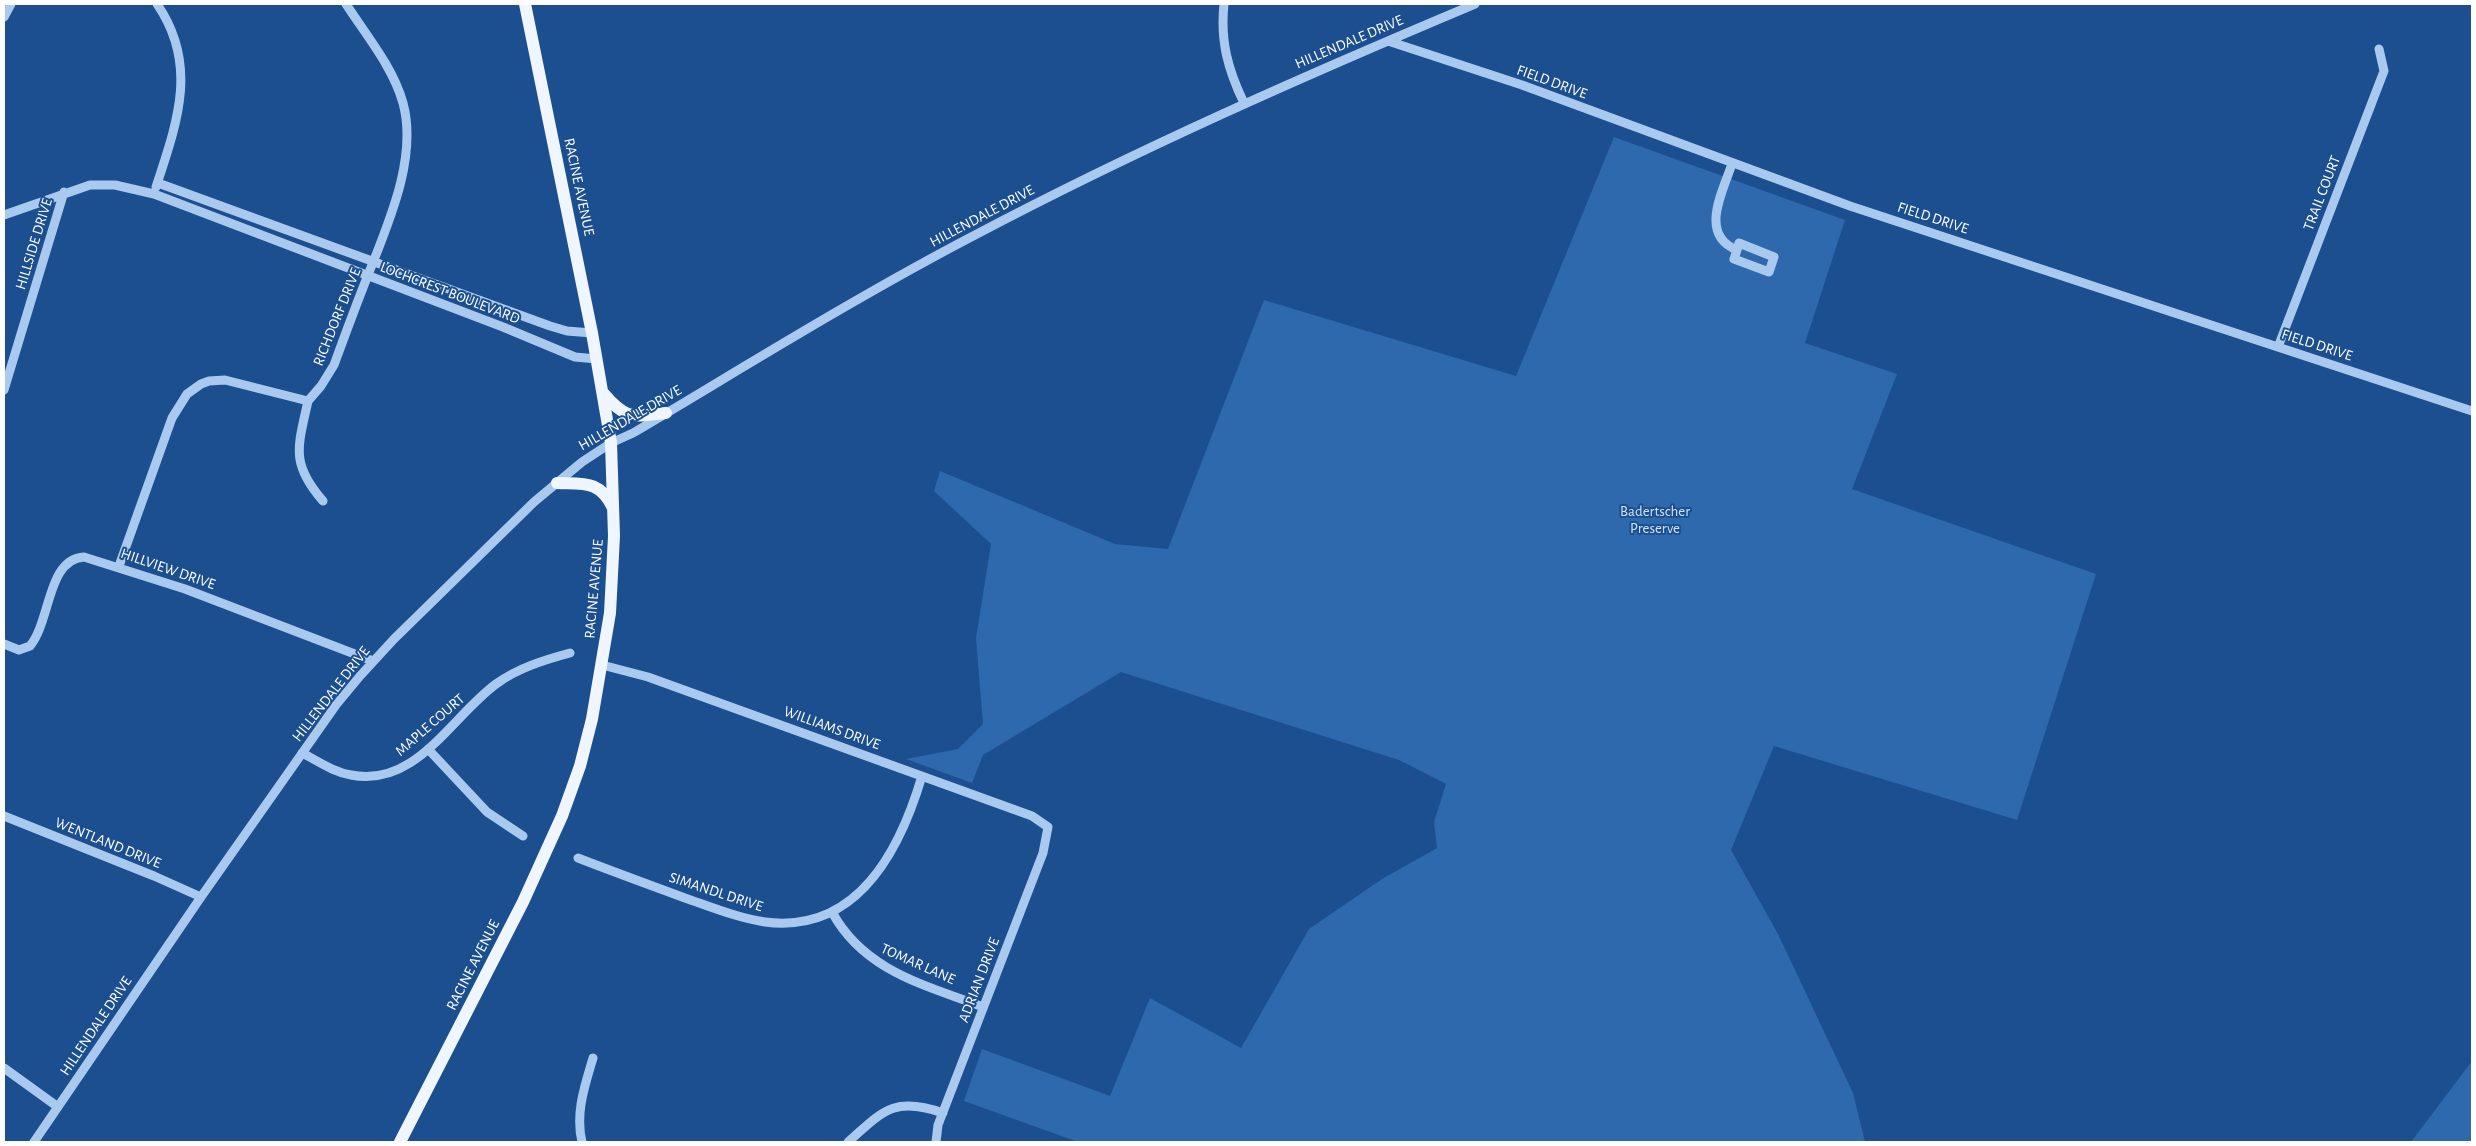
<!DOCTYPE html>
<style>
body{margin:0}
#map{position:relative;width:2476px;height:1146px;overflow:hidden;background:#1b4f8f;font-family:"Alegreya Sans",sans-serif}
canvas{display:block}
.frame{position:absolute;inset:0;border:5px solid #fff;pointer-events:none}
</style>
<div id="map">
<canvas width="2476" height="1146"></canvas>
<div class="frame"></div>
</div>
<script>
const g = document.querySelector('canvas').getContext('2d');
g.lineJoin = 'round';
function paint(path, color) {
  g.fillStyle = color;
  g.fill(path, 'evenodd');
}
function trace(path, color, width, dash) {
  g.strokeStyle = color;
  g.lineWidth = width;
  g.lineCap = dash ? 'butt' : 'round';
  g.setLineDash(dash || []);
  g.stroke(path);
}
function write(font, color, halo, rows, align = 'center') {
  g.font = font + ' "Alegreya Sans",sans-serif';
  g.lineWidth = 4;
  g.setLineDash([]);
  g.textBaseline = 'middle';
  g.strokeStyle = halo;
  g.fillStyle = color;
  for (const [text, x, y, turn = 0] of rows) {
    g.save();
    g.translate(x, y);
    g.rotate((+turn || 0) * Math.PI / 180);
    g.textAlign = isNaN(turn) ? turn : align;
    if (halo) g.strokeText(text, 0, 0);
    g.fillText(text, 0, 0);
    g.restore();
  }
}
paint(new Path2D(`
 M1614,137l231,83 -40,123 92,31 -45,115 244,85 -79,246 -243,-74 -43,104 47,84 75,159 12,49h-787l-114,-41 18,-52 128,47 40,-98 91,50 68,-119 73,-50 55,-31 -3,-26 12,-38 -47,-24 -278,-88 -138,83 -11,28 -66,-24 52,-10 25,-25 -7,-86 15,-94 -57,-53 6,-20 175,73 53,5 96,-249 252,76z
 M2472,1061v81h-61z`), '#2e69ad');
trace(new Path2D(`
 M1224,4c-4,37 4,66 20,99
 M4,17l7,-13
 M1388,41l134,44 328,121 622,205
 M1732,164c-10,29 -33,71 5,86l2,-7 35,14 -5,15 -35,-13 3,-9
 M158,183l392,143 17,5 25,2
 M156,187c21,-64 43,-122 1,-183
 M4,215l86,-30h25l39,9 349,133 72,30 22,2
 M2278,347l106,-276 -5,-22
 M4,390l60,-198
 M308,401c-10,46 -18,62 15,100
 M119,566l53,-148 15,-24 14,-10 8,-3 16,-1 83,21 13,-15 13,-21c11,-30 22,-60 34,-90 20,-51 50,-117 35,-172 -10,-36 -37,-68 -57,-99
 M4,644l15,6 11,-4c21,-25 17,-87 54,-89l101,32 188,72
 M602,665l46,12 384,139 16,11 -5,26 -105,272 -2,17
 M428,749l59,63 36,24
 M302,753c16,8 31,19 49,22 65,13 100,-58 145,-91 22,-16 48,-24 74,-31
 M4,816l150,60 47,21
 M578,858c36,14 72,27 107,40 26,9 53,20 80,24 93,12 135,-72 157,-146
 M832,912c32,59 93,73 151,95
 M4,1068l54,39
 M34,1142l167,-245 135,-192 24,-29 34,-37 140,-137 48,-40 29,-19 22,-10c113,-67 225,-137 342,-198 163,-86 331,-160 500,-231
 M582,1142c-7,-29 3,-57 11,-84
 M848,1142c35,-31 46,-46 95,-29`), '#a9c9ee', 9);
trace(new Path2D(`
 M604,394c23,27 29,22 62,19
 M557,483c27,1 43,-3 56,25
 M400,1142l123,-240 39,-86 18,-50 12,-47 18,-106 4,-77 -3,-93 -19,-110 -67,-329`), '#f0f6ff', 12);
write('15px', '#fff', '#1b4f8f', [
 ["HILLENDALE DRIVE",1349,42,-23],
 ["FIELD DRIVE",1552,82,20],
 ["RACINE AVENUE",579,187,78],
 ["TRAIL COURT",2322,193,-69],
 ["HILLENDALE DRIVE",982,216,-28],
 ["FIELD DRIVE",1933,218,18],
 ["HILLSIDE DRIVE",34,244,-73],
 ["LOCHCREST BOULEVARD",450,293,21],
 ["RICHDORF DRIVE",337,317,-68],
 ["FIELD DRIVE",2317,345,18],
 ["HILLENDALE DRIVE",630,418,-30],
 ["HILLVIEW DRIVE",168,569,19],
 ["RACINE AVENUE",594,589,-85],
 ["HILLENDALE DRIVE",331,694,-52],
 ["MAPLE COURT",430,725,-41],
 ["WILLIAMS DRIVE",832,728,20],
 ["WENTLAND DRIVE",108,843,22],
 ["SIMANDL DRIVE",716,892,18],
 ["TOMAR LANE",918,964,24],
 ["RACINE AVENUE",473,965,-63],
 ["ADRIAN DRIVE",979,980,-69],
 ["HILLENDALE DRIVE",96,1026,-56]
]);
write('15px', '#cfe3fa', '#1b4f8f', [
 ["Badertscher",1655,511],
 ["Preserve",1655,528]
]);
</script>
